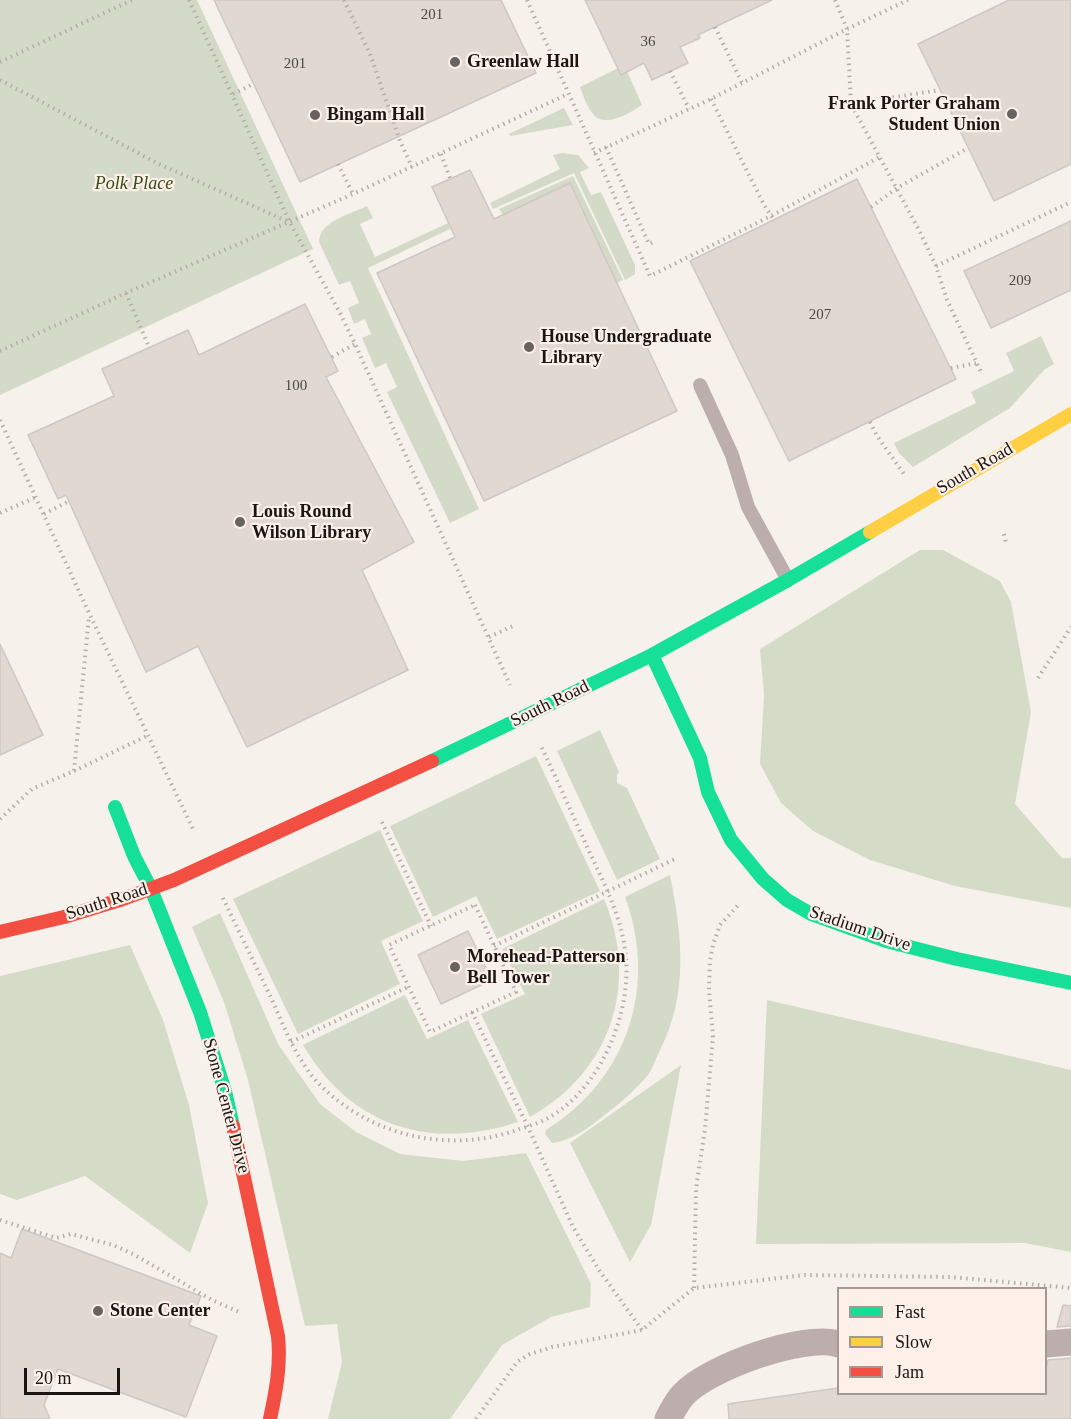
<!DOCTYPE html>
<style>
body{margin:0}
#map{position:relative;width:1071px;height:1419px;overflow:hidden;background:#f7f1ec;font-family:"Times New Roman",serif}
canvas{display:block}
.legend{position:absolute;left:837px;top:1287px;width:210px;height:108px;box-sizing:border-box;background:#fcf0e8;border:2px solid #a29993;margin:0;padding:8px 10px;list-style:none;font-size:18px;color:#1a1613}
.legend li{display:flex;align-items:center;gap:12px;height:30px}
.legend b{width:30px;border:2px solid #a29993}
.scale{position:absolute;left:24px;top:1368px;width:96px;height:27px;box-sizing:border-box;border:3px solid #1a1613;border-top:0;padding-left:8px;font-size:18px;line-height:21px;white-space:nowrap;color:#1a1613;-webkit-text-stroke:4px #fcf0e8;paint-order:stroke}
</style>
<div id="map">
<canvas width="1071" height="1419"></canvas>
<ul class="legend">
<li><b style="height:8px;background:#16e098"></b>Fast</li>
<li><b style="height:8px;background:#ffcf43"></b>Slow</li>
<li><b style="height:8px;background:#f24e42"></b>Jam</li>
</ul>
<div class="scale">20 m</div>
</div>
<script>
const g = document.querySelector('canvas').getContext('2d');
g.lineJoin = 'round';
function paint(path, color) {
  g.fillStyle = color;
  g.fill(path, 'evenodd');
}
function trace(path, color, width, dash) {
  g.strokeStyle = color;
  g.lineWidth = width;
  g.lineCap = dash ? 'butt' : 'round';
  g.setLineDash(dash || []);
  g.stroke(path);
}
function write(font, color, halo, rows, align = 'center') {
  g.font = font + ' "Times New Roman",serif';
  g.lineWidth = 4.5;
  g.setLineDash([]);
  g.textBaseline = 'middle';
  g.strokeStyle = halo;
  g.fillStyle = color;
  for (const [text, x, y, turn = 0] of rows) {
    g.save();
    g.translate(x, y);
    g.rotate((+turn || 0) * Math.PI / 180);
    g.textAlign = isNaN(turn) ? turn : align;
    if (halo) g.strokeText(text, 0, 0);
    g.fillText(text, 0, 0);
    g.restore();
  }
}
paint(new Path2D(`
 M0,0h197l116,249 -313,146z
 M618,68l9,3 15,34c-12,8 -37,24 -49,9 -6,-7 -10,-19 -13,-27z
 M564,108l9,17 -63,11 -1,-2z
 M562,153l16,2 11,13 -9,4 11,23 10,-3 34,73v9l-10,6 -51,-107 -81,36 -3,-6 70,-34 -7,-14z
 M573,176l50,104 -6,3 -47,-100 -67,32 -4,-6z
 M367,206l6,12 -13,6 15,33 73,-34 2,6 -82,39 111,241 -29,14 -63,-131 10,-5 -11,-24 -11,5 -13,-30 9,-4 -6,-15 -11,5 -6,-16 11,-5 -9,-22 -11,4 -20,-43c0,-21 32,-28 48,-36z
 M1041,336l13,28 -9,5 -35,39 -97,59 -14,-14 -5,-10 82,-40 -5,-11 43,-21 -8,-18z
 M600,730l19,42 -2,3v8l10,5 33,71 -43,21 -60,-129z
 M536,756l64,135 -103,48 -21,-43 -43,21 -43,-91z
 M380,830l43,91 -42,20 19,43 -102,50 -65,-135z
 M670,875c12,59 19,119 -10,175 -4,8 -7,18 -12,25 -12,14 -26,27 -41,38 -17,14 -33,27 -55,30l-7,-9 1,-4c82,-51 112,-144 79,-233z
 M604,899c36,85 7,173 -74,218l-49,-103 44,-20 -23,-45z
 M405,995l22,44 41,-19 50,102c-88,29 -167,5 -215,-77z`), '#d4dac8');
paint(new Path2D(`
 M920,550h23l57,31 11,21 20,110 -16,92 47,54h9v50l-116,-22 -85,-26 -57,-29 -32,-28 -21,-39 4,-69 -4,-46z
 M220,913l58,131 42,60 36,28 44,22 63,7 63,-8 65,131 -1,23 -39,10 -49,28 -52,74h-122l14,-57 -5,-38 -32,2 -57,-246 -24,-78 -32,-75z
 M130,945l33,75 26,85 19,98 -18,50 -105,-77 -68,24 -17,-6v-218z
 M767,1000l304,70v182l-46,-9 -269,1z
 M681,1065l-30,160 -21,37 -60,-119z`), '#d4dcc7');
const building = new Path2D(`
 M214,0h287l35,73 -236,109z
 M585,0h187l-74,35 2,3 -20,9 8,16 -36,17 -8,-17 -23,12z
 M1009,0h62v164l-77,37 -76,-157z
 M470,170l24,49 76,-36 107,228 -193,90 -107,-228 78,-36 -23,-50z
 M857,179l99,200 -167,82 -99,-200z
 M1071,221v69l-80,38 -27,-57z
 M305,304l33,67 -12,6 88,165 -52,28 46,100 -161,77 -49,-101 -52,26 -80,-177 -8,4 -30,-64 86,-39 -12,-27 86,-39 11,25z
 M0,644l43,91 -43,20z
 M468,931l24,49 -51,24 -23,-49z
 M22,1229l179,67 -12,29 28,11 -31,81 -128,-48 -14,36 6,14h-50v-166l11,5z
 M1063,1305l8,1v20l-14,1z
 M1071,1358v61h-342l-1,-15 110,-16v6h208v-25l2,-9z`);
paint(building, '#e1d8d1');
trace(building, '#cdc8c4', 1.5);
trace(new Path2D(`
 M189,0l101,223 49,88 16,33 155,341
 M344,0l26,54 30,87 12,26
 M527,0l123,276 121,-60 109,-59
 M835,0l12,29 4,75 69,128 16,34 11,34 34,72
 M715,27l27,56
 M0,62l132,-62
 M670,71l19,38
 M0,80l159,84 130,58
 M233,94l20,-10
 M711,99l53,106 10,15
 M851,104l89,-14
 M606,147l43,97 7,-3
 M594,153l117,-54 136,-70 61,-29
 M441,154l9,24
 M338,164l15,30
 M871,207l26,-19 71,-40
 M936,266l135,-64
 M126,293l23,54
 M0,351l126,-58 227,-99 215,-100
 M332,357l23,-13
 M951,368l26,-5
 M0,420l89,193 105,218
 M870,422l7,14 27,38
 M0,513l36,-16
 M44,514l25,-13
 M1004,534l2,9
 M489,637l24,-11
 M1038,678l33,-51
 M74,771l75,-36
 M0,819l32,-30 42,-18 15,-155
 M382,822l49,104
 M223,898c16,34 33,68 49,102 13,29 26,63 49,86 51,50 126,67 193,45 11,-4 24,-7 34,-13 51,-28 83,-102 78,-159 -3,-39 -21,-74 -38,-110 -15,-34 -31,-69 -47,-103
 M475,905l41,87 -86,40 -41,-87z
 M494,946l183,-88
 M472,1012l56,115 45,100 26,43 43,60
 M291,1042l117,-55
 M0,1220l56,18 15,-4 42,11 20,9 79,46 27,12
 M694,1288l2,-99 9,-60 8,-92 -4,-47 1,-29 3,-16 7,-20 20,-22
 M476,1419l41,-57 13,-8 22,-7 90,-17 52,-42 111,-13 146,2 120,11`), '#b6acaa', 4, [1.5, 4.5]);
trace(new Path2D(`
 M700,385l32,70 16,52 40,73`), '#bbaeac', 14);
trace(new Path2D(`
 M1046,1344l25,-2
 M668,1419c4,-8 9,-17 15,-24 24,-27 121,-62 155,-51`), '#bbaeac', 27);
trace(new Path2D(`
 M652,655l48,103 8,34 23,48 32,39 24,21 24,14 75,27 71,18 114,24
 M432,761l220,-106 136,-75 82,-48
 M115,807l19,49 17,33 49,123 25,79 8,35`), '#16e098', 14);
trace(new Path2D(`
 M870,532l201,-118`), '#ffcf43', 14);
trace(new Path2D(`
 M0,932l64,-15 59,-18 51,-19 258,-119
 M233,1126l45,210c3,29 -2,55 -8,83`), '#f24e42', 14);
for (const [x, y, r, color] of [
 [455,62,6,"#67635f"],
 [1012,114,6,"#67635f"],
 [315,115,6,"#67635f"],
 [529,347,6,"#67635f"],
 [240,522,6,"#67635f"],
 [455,967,6,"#67635f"],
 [98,1311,6,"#67635f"]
]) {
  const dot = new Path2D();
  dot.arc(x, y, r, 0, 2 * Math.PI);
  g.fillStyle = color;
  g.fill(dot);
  trace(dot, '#fcf0e8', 2);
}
write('15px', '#4d4844', null, [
 ["201",432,15],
 ["36",648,42],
 ["201",295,64],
 ["209",1020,281],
 ["207",820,315],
 ["100",296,386]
]);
write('bold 18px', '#1a1613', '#fcf0e8', [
 ["Greenlaw Hall",467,62],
 ["Frank Porter Graham",1000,104,"right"],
 ["Student Union",1000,125,"right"],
 ["Bingam Hall",327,115],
 ["House Undergraduate",541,337],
 ["Library",541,358],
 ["Louis Round",252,512],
 ["Wilson Library",252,533],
 ["Morehead-Patterson",467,957],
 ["Bell Tower",467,978],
 ["Stone Center",110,1311]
], 'left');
write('italic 18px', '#334a19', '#fcf0e8', [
 ["Polk Place",134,184]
]);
write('18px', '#1a1613', '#fcf0e8', [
 ["South Road",975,469,-30],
 ["South Road",550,704,-26],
 ["South Road",107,902,-18],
 ["Stadium Drive",860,929,19],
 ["Stone Center Drive",226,1106,75]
]);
</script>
